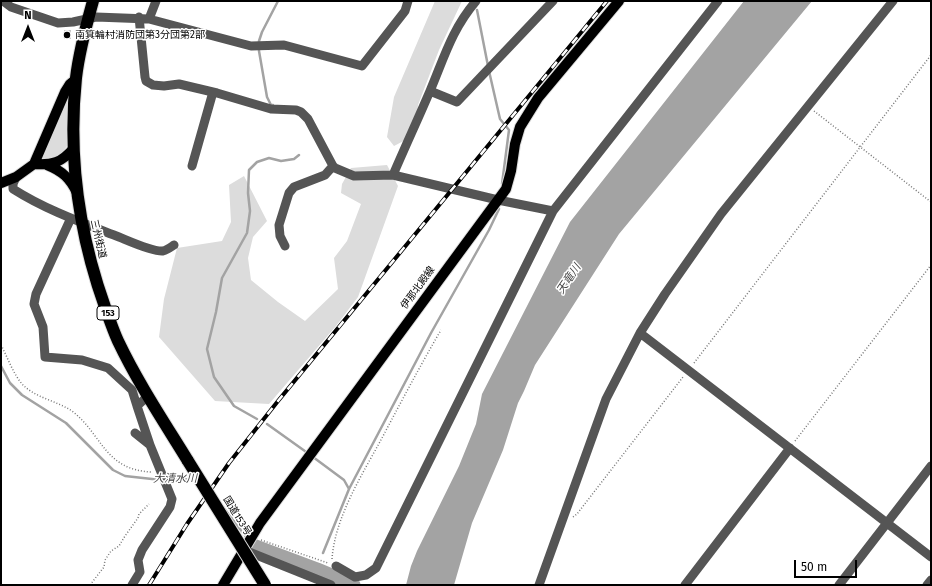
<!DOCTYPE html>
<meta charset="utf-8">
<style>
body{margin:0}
#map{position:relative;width:932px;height:586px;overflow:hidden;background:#fff;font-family:"Fira Sans",sans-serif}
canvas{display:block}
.frame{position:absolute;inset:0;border:2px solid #000;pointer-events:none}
.north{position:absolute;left:8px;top:8px;width:40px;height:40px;-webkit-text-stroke:3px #fff;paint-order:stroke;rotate:0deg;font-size:11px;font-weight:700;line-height:16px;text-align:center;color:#000}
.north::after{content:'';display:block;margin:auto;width:14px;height:18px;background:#000;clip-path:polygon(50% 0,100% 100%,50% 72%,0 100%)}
.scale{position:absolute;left:794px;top:560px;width:63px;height:18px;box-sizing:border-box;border:2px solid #000;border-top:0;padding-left:5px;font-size:12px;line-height:14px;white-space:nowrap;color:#000;-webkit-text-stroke:3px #fff;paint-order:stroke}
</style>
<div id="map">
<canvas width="932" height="586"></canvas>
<div class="frame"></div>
<div class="north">N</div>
<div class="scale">50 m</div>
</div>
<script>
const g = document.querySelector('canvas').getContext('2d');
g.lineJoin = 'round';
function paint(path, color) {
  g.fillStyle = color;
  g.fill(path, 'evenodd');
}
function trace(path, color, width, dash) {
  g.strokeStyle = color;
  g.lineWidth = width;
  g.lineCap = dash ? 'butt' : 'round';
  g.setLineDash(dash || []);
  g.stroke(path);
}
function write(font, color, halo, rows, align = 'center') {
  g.font = font + ' "Fira Sans","Noto Sans JP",sans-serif';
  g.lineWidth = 3;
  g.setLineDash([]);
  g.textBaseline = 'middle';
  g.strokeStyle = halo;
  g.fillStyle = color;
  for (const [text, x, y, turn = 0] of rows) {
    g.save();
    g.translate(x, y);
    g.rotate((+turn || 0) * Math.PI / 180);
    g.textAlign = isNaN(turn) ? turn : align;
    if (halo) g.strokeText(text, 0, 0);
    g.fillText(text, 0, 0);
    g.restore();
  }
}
paint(new Path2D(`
 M435,1h27l-23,49 -21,55 -3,30 -21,11 -7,-9 7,-40z
 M67,98l1,1 -1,47 -9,12 -15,2 -2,-4z
 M387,165l11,21 -40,111 -22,29 -67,78 -54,-3 -56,-64 5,-38 13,-51 45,-7 9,-19 -2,-37 15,-9 23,45 -14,16 -5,21 3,22 27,22 27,19 33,-32 -4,-31 13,-17 14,-37 -20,-11 1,-9 9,-16z`), '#dcdcdc');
paint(new Path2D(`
 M744,1h68l-193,233 -84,131 -11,26 -6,12 -15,47 -31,73 -18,62h-48l5,-19 6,-15 42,-85 17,-42 6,-30 88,-172z`), '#a3a3a3');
trace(new Path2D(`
 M477,10l11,56
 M489,71l11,48 9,11 -7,54
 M273,105h-2l-4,-8 -8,-46v-10l3,-9 16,-31
 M1,366l9,17 12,12 44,28 47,47 12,6 36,4
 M257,419l-23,-13 -20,-29 -7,-28 9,-37 6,-34 25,-45 3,-22 -2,-18 1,-23 8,-8 12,-4 12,3 13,-2 5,-4
 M267,424l42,30
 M313,457l31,23 5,9 -26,64
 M166,480l29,-1
 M349,489l82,-156 58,-103 10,-21
 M223,507l24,31
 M317,570l1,-4`), '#a3a3a3', 2.5);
trace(new Path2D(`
 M253,546l64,24 36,15`), '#a3a3a3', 15);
paint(new Path2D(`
 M64,30h7v9h-7z`), '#c4c4c4');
const major = new Path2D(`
 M34,164c19,1 27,-1 40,-16
 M47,165c15,6 23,13 30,28
 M1,183l15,-6 18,-13 31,-72 5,-8 6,-5
 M223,585l37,-62 246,-334 5,-18 4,-27 5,-17 18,-29 81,-97`);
const highway = new Path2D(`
 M93,1c-7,25 -14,51 -17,77 -8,77 3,156 29,229 4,11 8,23 13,34 20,42 46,81 70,120`);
trace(major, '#dbdbdb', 12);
trace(highway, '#dbdbdb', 14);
trace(new Path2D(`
 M814,111l117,91
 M1,345c7,13 12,29 22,40 13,13 34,16 49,26 31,24 32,59 80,61
 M694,363l237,-308
 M795,441l136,-176
 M573,517l4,-3 106,-137
 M261,540l67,23
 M332,559c3,-42 30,-84 50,-121 19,-36 38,-72 59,-108
 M90,585l14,-18 1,-7 6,-9 8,-5 6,-10 13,-18 1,-4 10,-10`), '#777', 1.5, [1, 2]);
trace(new Path2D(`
 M3,1l8,6 47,16 15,-1 23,-5 53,2 7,-18
 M139,17l6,60 1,4 7,4 11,1 15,-2 38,9 54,16 25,1 5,2 7,7 25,47 2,2 19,8 39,-1 105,25 55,11
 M149,19l102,27 33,-1 78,21 43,-55 3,-10
 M430,91l27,11 96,-101
 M192,166l21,-74
 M393,175c12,-28 25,-56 37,-84 14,-33 22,-62 46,-90
 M16,177l-3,7v5c33,21 70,34 106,48 10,4 34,15 44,14 4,-1 8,-4 11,-6
 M71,218l-35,76 -2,10 9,23 2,30 37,3 26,8 24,22 5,16
 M285,246l-5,-10 -1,-11 10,-32 5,-6 31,-12 8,-9
 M640,333l291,224
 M148,396l-11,10 13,39
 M244,550l87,35
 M336,566l19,11 11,-2 10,-7 177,-357 165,-210
 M132,585l8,-13 -2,-12 4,-10 28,-43 2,-8 -22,-54 -15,-12
 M539,585l67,-186 34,-66 25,-39 56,-80 172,-213
 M685,585l105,-137
 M839,585l92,-119
 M927,585l4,-5`), '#555', 9);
trace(major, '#000', 10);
trace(highway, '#000', 12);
const rail = new Path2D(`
 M149,585l38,-61 42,-61 49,-62 329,-400`);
trace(rail, '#000', 4);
trace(rail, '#fff', 2.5, [8]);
const highwayBridge = new Path2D(`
 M188,461l77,124`);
trace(highwayBridge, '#dbdbdb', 14, []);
trace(highwayBridge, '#000', 12);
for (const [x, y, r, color] of [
 [67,35,4,"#000"]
]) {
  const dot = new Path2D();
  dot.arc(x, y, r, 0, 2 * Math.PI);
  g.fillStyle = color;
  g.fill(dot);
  trace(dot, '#fff', 1.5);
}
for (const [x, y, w] of [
 [108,313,22]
]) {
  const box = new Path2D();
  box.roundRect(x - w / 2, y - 7, w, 14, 3);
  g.fillStyle = '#fff';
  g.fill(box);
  trace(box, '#000', 1);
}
write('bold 9px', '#000', null, [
 ["153",108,313]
]);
write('10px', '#000', '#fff', [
 ["南箕輪村消防団第3分団第2部",75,35]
], 'left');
write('10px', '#000', '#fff', [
 ["三州街道",98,239,77],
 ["伊那北殿線",418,288,-54],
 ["国道153号",237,516,58]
]);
write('italic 11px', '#444', '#fff', [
 ["天竜川",569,279,-56],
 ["大清水川",175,479]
]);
</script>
